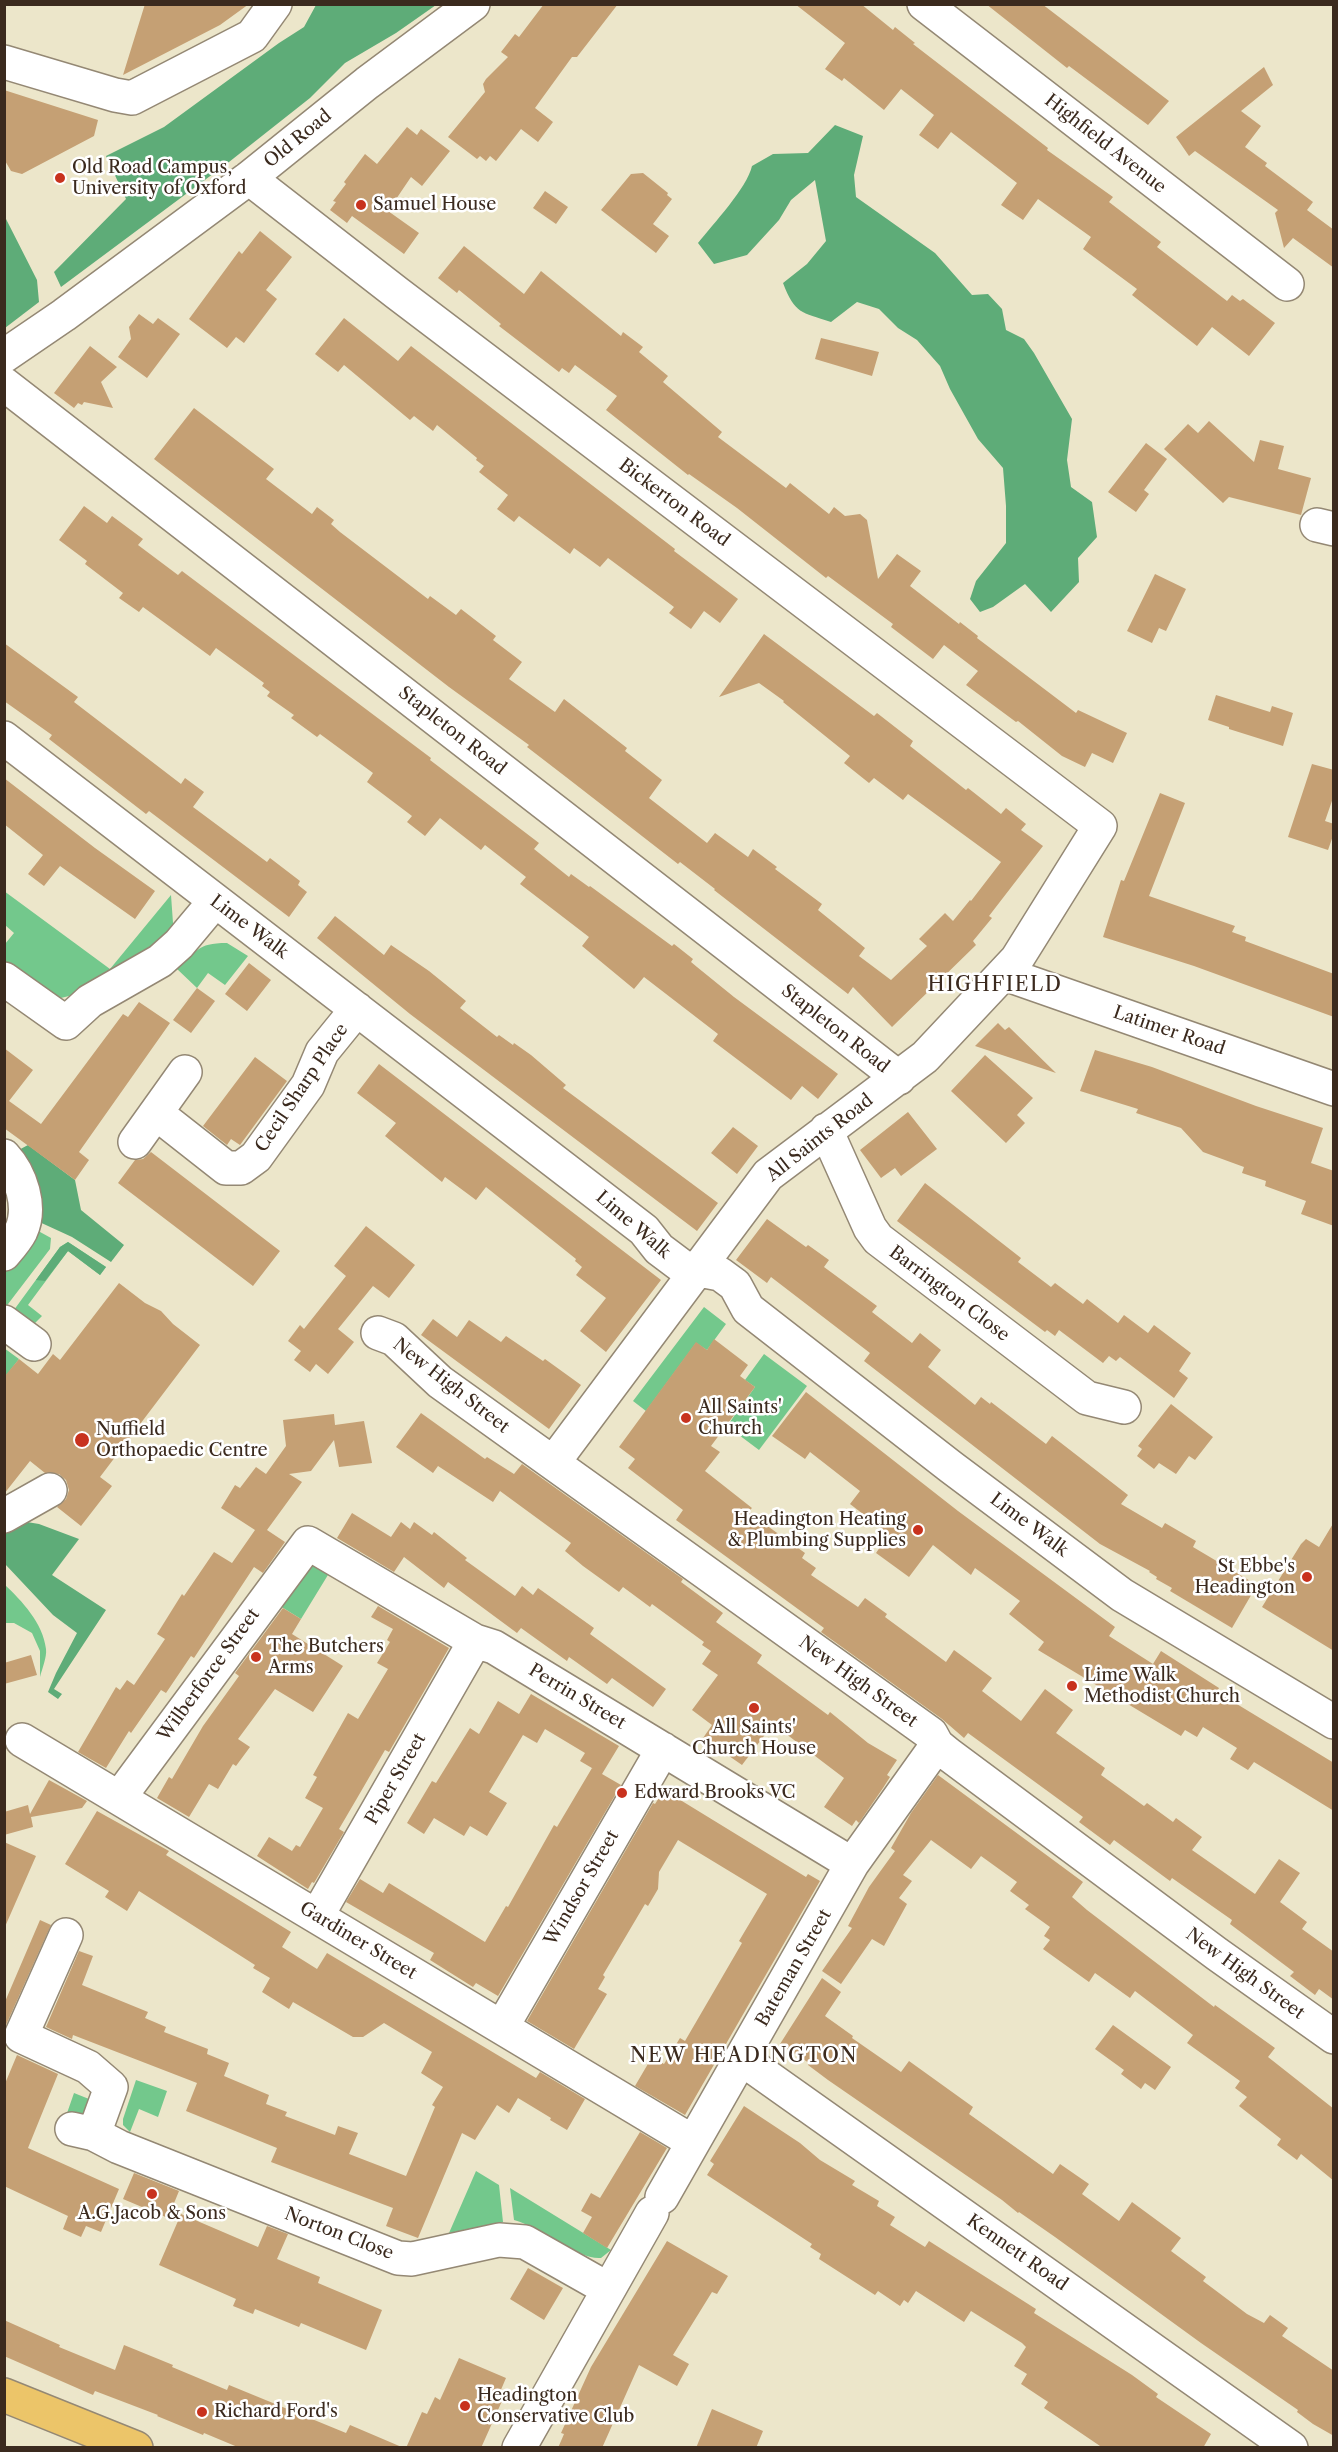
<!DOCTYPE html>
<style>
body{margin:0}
#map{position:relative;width:1338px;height:2452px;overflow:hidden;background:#ece6ca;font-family:"Libre Caslon Text",serif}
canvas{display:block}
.frame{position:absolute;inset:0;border:6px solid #3b2a1e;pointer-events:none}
</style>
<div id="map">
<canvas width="1338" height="2452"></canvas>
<div class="frame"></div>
</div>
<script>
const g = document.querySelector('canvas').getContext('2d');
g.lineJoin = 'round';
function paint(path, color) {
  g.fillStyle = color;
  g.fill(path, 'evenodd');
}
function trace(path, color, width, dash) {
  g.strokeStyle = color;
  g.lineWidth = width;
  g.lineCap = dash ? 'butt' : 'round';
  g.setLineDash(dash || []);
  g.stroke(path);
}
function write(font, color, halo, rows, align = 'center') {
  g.font = font + ' "Libre Caslon Text",serif';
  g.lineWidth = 5;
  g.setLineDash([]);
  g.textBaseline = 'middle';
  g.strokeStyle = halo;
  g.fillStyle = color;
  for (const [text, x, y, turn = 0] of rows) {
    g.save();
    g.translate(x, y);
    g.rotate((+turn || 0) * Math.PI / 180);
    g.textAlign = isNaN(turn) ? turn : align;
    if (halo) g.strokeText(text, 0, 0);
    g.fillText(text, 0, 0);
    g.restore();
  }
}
paint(new Path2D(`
 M4,891l106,78 61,-74 3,42c-33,20 -84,59 -120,62l-49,-35v-20l9,-11 -9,-8z
 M227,943l21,13 -23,29 -17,-12 -11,15 -21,-20c23,-16 19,-25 51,-25z
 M31,1227l20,11 -1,11 -45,59v-36l12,-15z
 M68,1242l38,25 -6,8 -32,-24 -40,54 14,11 -10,10 -21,-12 49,-67z
 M704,1307l22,17 -19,26 -11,-7 -50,68 -13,-10z
 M4,1348l15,11 -14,18h-1z
 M764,1354l43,32 -48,64 -32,-24 28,-39 -10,-7z
 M313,1559l18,11 -30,49 -21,-13z
 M4,1584c18,17 39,39 42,65 1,8 -4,20 -6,28v-26l-8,-18 -18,-10h-9z
 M136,2080l31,11 -9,26 -19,-8 -9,23 -7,-7v-6z
 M74,2093l25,10 -13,12 -20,1z
 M476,2171l23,14 4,37 -54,11z
 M510,2188l101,62 -10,8c-23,2 -61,-31 -87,-38z`), '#73c88c');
paint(new Path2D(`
 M316,5h120l-40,28 -51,30 -35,35 -81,64 -168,125 -7,-15 72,-73 -20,-43 58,-29 115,-84 25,-16z
 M835,125l28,11 -9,39 2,22 79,56 37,42 16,-1 14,15 4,21 18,9 10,14 38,66 -5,41 4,27 21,15 5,35 -19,21 1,24 -28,30 -26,-28 -32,23 -13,5 -10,-13 6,-18 30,-38v-37l-3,-38 -25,-29 -28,-50 -10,-23 -23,-26 -19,-12 -19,-19 -22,-7 -26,20c-30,-10 -36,-8 -48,-39l24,-19 19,-23 -11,-61 -24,20 -12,20 -32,35 -33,9 -16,-21c15,-19 49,-55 54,-77l21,-12 35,-1z
 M5,217l32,63 2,22 -34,26z
 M28,1145l47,35 6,30 43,35 -13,17 -39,-25 -37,-17 -20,-68z
 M68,1242l38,25 -6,8 -32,-24 -23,30 -9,-1 24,-33z
 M21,1521l18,3 40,15 -27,36 54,35 -52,79 8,5 -4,5 -10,-7 8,-19 21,-40 -24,-18 -48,-51 -1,-32z`), '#5eac78');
paint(new Path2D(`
 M145,4h104l-29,21 -97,50z
 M544,4h74l-41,53h-5l-37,51 18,14 -15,20 -17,-13 -25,32 -6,-5 -4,5 -6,-5 -3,3 -29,-22 37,-45 -2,-8 3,-5 22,-22 -7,-5 14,-18 4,3z
 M795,4h66l32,26 2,-3 20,16 -2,1 135,104 -1,2 66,47 -4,5 52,40 -4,5 70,54 5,-6 8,6 3,-2 32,24 -26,33 -37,-29 -15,19 -65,-51 5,-6 -54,-40 8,-12 -53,-38 -15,21 -22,-15 16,-22 -66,-51 -13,17 -19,-14 15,-20 -33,-26 -17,21 -40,-32 -2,3 -17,-12 20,-26z
 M986,4h56l127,97 -21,24 -79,-59 -2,2z
 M1264,67l9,18 -32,26 20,15 -16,21 22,16 -2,3 48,36 -6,8 27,20v38l-41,-30 -9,10 -9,-35 3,-3 -83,-59 -6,5 -13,-19z
 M4,90l94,30 -4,16 -72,38 -11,-3 -7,-12z
 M407,127l10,8 4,-6 29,22 -28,35 -11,-9 -23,34 31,22 -15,21 -52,-38 -5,7 -17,-13 6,-8 -3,-1 13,-17 -2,-2 21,-28 12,10z
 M643,173l25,20 -1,2 5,4 -19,25 16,12 -13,17 -55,-43 30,-36z
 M545,191l23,16 -12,17 -23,-16z
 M260,231l32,26 -26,33 11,9 -33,44 -8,-6 -9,11 -38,-29 50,-68 3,3z
 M464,246l60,48 17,-23 80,65 2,-4 20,15 -4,5 29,24 -5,6 59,50 -4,5 68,51 4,-5 39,31 5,-7 11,9 15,-2 7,6 11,59 19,-25 24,17 -11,15 49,38 1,-2 18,14 -1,2 99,75 2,-3 49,23 -14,30 -21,-10 -7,14 -23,-11 -44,-35 -2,1 -50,-37 12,-14 -34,-26 -11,14 -42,-32 2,-3 -65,-48 -2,2 -89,-70 -48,-34 -1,1 -82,-65 11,-14 -42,-31 -6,8 -7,-5 -3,4 -60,-46 2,-2 -42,-34 -2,3 -19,-15z
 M139,314l14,10 5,-6 22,16 -33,44 -29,-21 13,-18 -2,-12z
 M344,318l54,43 13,-15 264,203 -1,2 64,48 -18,24 -16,-12 -13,18 -22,-16 5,-6 -66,-49 -8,9 -26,-19 -4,6 -51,-38 -5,6 -17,-13 11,-14 -29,-23 5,-6 -8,-6 1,-2 -40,-33 -4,6 -19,-15 -4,4 -66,-55 -6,7 -23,-18z
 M821,338l58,14 -7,24 -57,-17z
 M90,346l27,21 -16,15 12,26 -29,-6 -2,3 -4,-2 -4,5 -20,-15z
 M194,408l80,61 -8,10 46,35 5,-7 17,13 -3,4 9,8 88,67 2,-3 26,19 5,-6 35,27 -3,4 29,22 -13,17 46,33 9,-13 63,49 -2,3 37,29 -13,18 58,45 8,-10 33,24 5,-8 24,18 -2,2 47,35 -4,6 47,38 -6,8 32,24 36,-34 -8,-7 26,-26 8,8 17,-21 1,1 30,-39 -93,-68 -5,6 -29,-22 -5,5 -25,-20 6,-7 -67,-54 1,-1 -25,-18 -40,14 45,-63 110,82 3,-3 36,28 -3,5 56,44 2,-2 33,26 5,-6 20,16 -5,6 22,16 -54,70 3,2 -19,23 3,4 -84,82 -39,-40 -5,7 -134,-104 1,-1 -35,-27 -2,2 -112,-87 -39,-30 2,-2 -80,-58 -295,-228z
 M1209,421l45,41 6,-22 24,6 -6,23 33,9 -10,37 -72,-18 -6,6 -59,-54 24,-25 10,9z
 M1146,443l21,16 -23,31 5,4 -13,18 -28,-20z
 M84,506l23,17 5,-7 31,23 -5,6 40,30 4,-4 249,187 -1,2 109,83 -5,6 35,28 2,-3 18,13 1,-1 82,60 2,-2 19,15 -2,3 6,5 37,30 104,77 -20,25 -16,-13 -11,14 -78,-59 5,-7 -74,-57 -10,12 -52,-43 7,-9 -69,-53 6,-7 -41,-32 -4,5 -41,-32 -15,18 -18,-14 5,-6 -45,-34 6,-9 -53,-39 -3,3 -26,-19 3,-3 -27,-19 3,-4 -8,-6 2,-3 -48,-35 -6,8 -67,-49 -4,5 -20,-14 4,-5 -38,-29 2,-3 -28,-21z
 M1155,574l31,15 -20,42 -7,-3 -7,15 -25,-12z
 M4,643l74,54 -4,5 107,82 4,-6 19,14 -11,15 74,55 3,-4 30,23 -2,4 9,7 -18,25 -140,-106 -3,3 -97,-75 3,-4 -48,-34z
 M1216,695l54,17 2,-6 21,7 -10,33 -54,-17v-2l-21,-7z
 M1312,764l22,6v25l-9,26 9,3v9l-6,17 -40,-13z
 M4,778l91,70 60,43 -20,28 -75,-53 -16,20 -16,-12 15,-19 -39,-31z
 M1160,793l25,10 -36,93 86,30 -3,6 14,5 -1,4 89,33v43l-140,-51 -91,-29 18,-57 3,1z
 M335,916l49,39 7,-10 38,26 37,30 -6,7 37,29 2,-2 14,10 1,-2 17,12 35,30 -3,3 155,115 -21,28 -287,-217 -93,-76z
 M249,963l22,17 -24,31 -22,-17z
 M197,988l18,13 -24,32 -18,-13z
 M139,1002l31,21 -91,129 10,8 -14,20 -71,-52v-80l29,22 -24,31 32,23 82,-110 5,3z
 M998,1023l7,7 4,-3 47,46 -81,-27z
 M1095,1050l57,17 104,39 67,22 -12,35 23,8v55l-33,-12 5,-13 -41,-15 1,-5 -24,-8 2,-6 -41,-15 -22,-24 -45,-15 2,-4 -58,-18z
 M985,1055l48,43 -16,17 8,8 -19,20 -55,-52z
 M255,1057l32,24 -47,64 -9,-6 -4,6 -24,-19z
 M379,1064l282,216 -55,72 -26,-21 26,-33 -30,-23 6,-8 -7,-6 1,-2 -90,-72 -10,13 -31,-23 -3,5 -57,-46 11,-13 -39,-30z
 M908,1112l29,37 -36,27 -6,-8 -14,10 -21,-28z
 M733,1127l25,19 -21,28 -26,-21z
 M151,1152l129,99 -27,35 -135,-103 17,-23 8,-1z
 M925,1183l96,75 -3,4 33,25 4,-4 28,21 4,-5 31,24 6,-8 24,18 6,-8 37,28 -12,18 9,7 -14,20 -54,-41 -4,4 -7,-5 -6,7 -44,-33 -4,6 -8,-6 -2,2 -148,-111z
 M767,1219l39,28 2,-2 21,15 -5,7 53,39 -5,6 40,31 8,-10 21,17 -13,17 47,38 6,-8 9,7 1,-2 55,42 6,-8 76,59 -7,9 41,24 3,-5 31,18 -3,6 64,38 -25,43 -62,-37 2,-3 -16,-9 1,-2 -8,-5 1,-1 -50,-27 -236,-183 6,-8 -99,-76 -4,6 -31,-23z
 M366,1226l49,39 -26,33 -16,-12 -35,43 16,13 -26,32 -12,-10 -6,8 -16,-12 7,-9 -13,-10 12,-16 4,4 42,-53 -12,-10z
 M119,1283l26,20 16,8 12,13 27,21 -100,132 12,9 -31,40 -24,-19 9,-8 3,-9 -3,-10 -7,-6 -14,-1 -15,-12 -26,33v-117l15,-18 19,15 15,-20 7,6z
 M433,1319l24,18 12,-17 32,22 5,-6 37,25 2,-2 36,26 -32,44 -128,-94z
 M714,1339l34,26 -8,11 15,11 -44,59 9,6 -15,19 47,37 -4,4 57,41 -3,5 14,10 -5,7 47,32 7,-9 22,16 -2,3 61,45 8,-12 38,28 -10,13 39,30 24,-32 28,21 -17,23 49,35 -4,7 43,31 3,-3 26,19 3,-4 26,19 -10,13 63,44 24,-35 21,14 -20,29 27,20 -5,7 32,23v48l-15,-11 -4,6 -25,-19 4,-4 -64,-48 2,-4 -60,-42 -2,3 -56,-41 -4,5 -31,-23 4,-5 -115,-84 -4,5 -22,-19 -121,-87 3,-4 -148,-108 7,-10 -55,-42 7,-9 -16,-12 77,-105 11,8z
 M806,1392l152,119 157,116 -6,9 44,28 8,-13 58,37 -2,4 117,71v48l-80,-49 -6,8 -18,-11 7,-11 -34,-21 -6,10 -12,-7 -4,6 -143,-86 6,-8 -35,-28 11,-13 -45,-33 -4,7 -38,-30 -24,32 -33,-24 13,-19 -39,-30 10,-13 -50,-39 -5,7 -33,-23z
 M1171,1404l42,33 -18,23 -6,-4 -13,18 -17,-11 -5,6 -17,-13 5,-7 -4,-3z
 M421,1413l64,46 2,-2 27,17 8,-10 161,115 -2,3 42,31 -7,9 46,33 -5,8 71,52 2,-3 38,31 29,17 -10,15 3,2 -7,11 -24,35 -3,-3 -4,6 -28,-19 20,-29 -71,-54 -31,41 -39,-27 9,-13 -20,-15 26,-35 -16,-11 9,-13 -9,-6 2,-3 -52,-38 -2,3 -27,-20 -4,5 -36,-26 -18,-15 6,-8 -71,-52 -7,11 -55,-36 -5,7 -37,-26z
 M334,1414l1,11 29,-4 8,42 -33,4 -5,-27 -23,31 -22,3 13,8 -35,48 18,12 -22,31 -9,-6 -60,91 -3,-2 -25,37 -5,-3 -30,43 -2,-2 -23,37 -28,-16 38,-65 4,3 7,-10 7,5 31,-46 -8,-5 25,-40 2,2 30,-44 18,11 23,-33 -34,-22 14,-23 5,3 16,-21 10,7 20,-28 -3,-26z
 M352,1513l39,24 10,-15 9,7 4,-7 18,13 2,-3 33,26 -2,2 50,36 7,-10 11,9 5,-7 56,40 -4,6 76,55 -13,18 -41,-29 -5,6 -38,-27 -2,4 -46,-33 -4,5 -69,-51 -4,6 -40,-31 -10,15 -57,-34z
 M1334,1522v129l-72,-44 39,-63 5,-5 13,8z
 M378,1606l71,42 -60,104 -4,-2 -29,50 -17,29 5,3 -30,51 -2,-1 -4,7 -51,-33 12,-19 23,14 4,-6 4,2 23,-39 -18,-10 12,-21 -4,-2 35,-62 10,6 30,-50 -11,-6 13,-21 -3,-2 6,-11 -22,-12z
 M283,1608l18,11 -9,15 51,32 -30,46 -38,-23 -37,50 12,8 -14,19 -3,-2 -15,25 -9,-5 -20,33 -32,-19 12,-21 3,2 31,-53 36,-50 -4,-3z
 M31,1655l6,20 -33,9v-21z
 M531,1694l88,52 -17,28 19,11 -123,211 -22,-13 -3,4 -43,-27 4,-7 -88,-51 14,-23 23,14 6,-10 96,59 21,-36 2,1 46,-82 3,2 35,-59 5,3 -17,-10 5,-8 -40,-24 -8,14 -14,-8 -34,57 18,11 -20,33 -17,-10 -6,10 -30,-18 -10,16 -17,-11 25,-42 4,2 34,-55 9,6 19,-33 21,13z
 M938,1775l145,107 -11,15 15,13 127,97 1,-2 60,43 -7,9 66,52v72l-33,-27 -4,6 -20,-15 4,-6 -42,-33 8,-9 -12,-9 5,-7 -53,-38 6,-8 -58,-44 -5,7 -35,-25 -6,9 -46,-33 7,-9 -6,-4 6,-9 -25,-18 4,-4 -19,-14 7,-9 -36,-26 -10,13 -40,-29 -28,35 9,6 -13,17 8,6 -23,42 -12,-7 -31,45 -19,-13 30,-43 -4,-2 21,-39 26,-36 -4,-3 20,-35z
 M49,1780l38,21 -5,7 -51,9 2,10 -29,8v-23l24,-7 2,9z
 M664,1790l142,87 2,-3 12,7 -135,234 -50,-29 17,-29 12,7 16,-26 5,3 57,-98 -3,-2 28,-47 -89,-54 -19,32 -1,17 -10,17 -3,-2 -42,71 2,2 -7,12 9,5 -33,55 -47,-28 126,-218 2,1z
 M97,1811l72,40 -3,4 125,77 -9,15 35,22 10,-16 209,125 4,-6 45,27 -18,31 -17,-10 1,-2 -33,-20 -9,15 -12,-8 -22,35 -13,-7 -44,105 -32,-12 7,-18 -122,-46 6,-14 -91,-37 11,-28 -124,-48 -1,4 -26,-12 33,-76 14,5 -11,29 66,27 -3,6 21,9 -2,5 44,17 -1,5 22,9 -5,13 45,19 -3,9 21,8 -2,4 50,19 3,-9 20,7 -9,21 57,22 29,-69 -3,-2 11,-18 -22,-14 11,-21 -48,-29 -21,14h-10l-60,-35 -4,7 -27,-17 8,-14 -17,-10 2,-3 -116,-74 -12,20 -22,-14 4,-6 -44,-27z
 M4,1842l32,14 -32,73z
 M40,1920l11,5 -45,100 -2,-21z
 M822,1978l19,14 -16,24 28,20 -1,2 49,34 8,-11 64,46 -4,7 84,60 7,-10 29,20 -7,10 37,27 13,-19 49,36 -10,13 35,26 -3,4 44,33 17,9 6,-8 18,13 -6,8 52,35v65l-21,-12 -16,-12 1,-2 -97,-67 -146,-106 -36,-25 -1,1 -16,-13 -174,-120 -20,-15 1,-2 -29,-19z
 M1113,2025l58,42 -16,23 -10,-7 -4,6 -20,-15 3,-4 -29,-21z
 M17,2055l41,19 -30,74 91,41 -18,43 -15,-6 -5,11 -18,-8 5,-13 -64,-30v-100z
 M744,2106l56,37 20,17 35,21 -3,4 27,16 -2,5 18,11 -5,8 35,22 4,-6 107,68 -2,4 98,62 26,19 -2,3 55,37 -8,14h-100l-59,-40 4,-6 -27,-18 6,-10 -13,-8 12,-19 -4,-4 -51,-32 -7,11 -48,-31 -8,12 -4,-3 -4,6 -22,-15 -3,4 -56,-36 2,-5 -11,-7 2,-3 -105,-69 7,-11 -4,-3z
 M640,2132l27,16 -60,100 -24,-15 9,-16 -11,-6 10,-18 9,5z
 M134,2173l45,18 -11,27 -45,-19z
 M181,2214l77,33 9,-21 21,8 -11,25 43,18 -2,6 64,27 -16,40 -65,-27 -2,4 -44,-18 -2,5 -20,-8 3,-7 -77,-34z
 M667,2241l61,35 -11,18 -5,-2 -39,63 16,9 -12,22 -38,-21 -37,83h-44l6,-14 -3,-1 30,-66z
 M528,2268l35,20 -19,32 -34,-21z
 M4,2320l56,25 -1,2 56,23 9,-25 49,20 -1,2 55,23 2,-5 117,48 4,-8 54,23h-164l-36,-15 -1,2 -46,-19 1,-1 -63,-24 -2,4 -89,-39z
 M459,2358l47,20 -9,21 5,2 -21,47h-75l16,-36 5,2 8,-17 5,3z
 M712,2409l51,22 -7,17h-60z`), '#c5a074');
const minor = new Path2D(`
 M924,4l363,280
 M4,62l111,33 17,3 120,-62 23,-32
 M249,178l148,115 703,533 -83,133 -92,98 -157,118 -215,288
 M4,356l60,-41 185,-137 118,-95 106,-79
 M4,384l895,694
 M1317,525l17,4
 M4,738l640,492 15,19 24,18 37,7 15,11 13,24 203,158 171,128 212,127
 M1005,974l329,115
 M4,979l62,44 24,-22 70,-40 19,-17 36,-43
 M156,1113l70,55h15l15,-11 52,-72 14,-33 35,-43
 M826,1130l44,98 8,11 209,159 37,9
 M135,1142l50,-70
 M4,1156c17,18 28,51 17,75 -4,8 -11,16 -17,23
 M4,1322l30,22
 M378,1333l16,6 46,43 491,352 6,11 11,9 269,200 117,83
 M4,1516l46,-26
 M22,1740l671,402
 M119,1798l189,-255 167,98 19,6 358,217
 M317,1916l158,-275
 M66,1935l-45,101 67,31 23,20 -17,47
 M502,2027l161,-278
 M742,2059l549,389
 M72,2129l22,5 25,13 279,111 14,1 87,-19 26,2 83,47
 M662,2197l190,-333 85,-119
 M519,2448l133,-235`);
const major = new Path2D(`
 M4,2395l132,53`);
trace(minor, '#948874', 36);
trace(major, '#948874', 36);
trace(minor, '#fff', 33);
trace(major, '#ecc569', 33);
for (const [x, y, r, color] of [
 [60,178,6,"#c8321e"],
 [361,205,6,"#c8321e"],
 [686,1418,6,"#c8321e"],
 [82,1440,8,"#c8321e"],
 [918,1530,6,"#c8321e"],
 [1307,1577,6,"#c8321e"],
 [256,1657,6,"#c8321e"],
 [1072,1686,6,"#c8321e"],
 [754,1708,6,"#c8321e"],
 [622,1793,6,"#c8321e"],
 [152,2194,6,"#c8321e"],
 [465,2406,6,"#c8321e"],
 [202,2412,6,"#c8321e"]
]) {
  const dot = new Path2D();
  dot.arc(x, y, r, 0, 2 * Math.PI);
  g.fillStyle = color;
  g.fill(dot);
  trace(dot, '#fff', 2);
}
write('18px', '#3b2a1e', '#fff', [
 ["Old Road",298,139,-39],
 ["Highfield Avenue",1105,144,38],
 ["Bickerton Road",674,503,37],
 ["Stapleton Road",452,731,38],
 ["Lime Walk",249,927,37],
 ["Stapleton Road",835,1029,38],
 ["Latimer Road",1169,1031,19],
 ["Cecil Sharp Place",302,1088,-56],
 ["All Saints Road",820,1138,-38],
 ["Lime Walk",633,1225,41],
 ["Barrington Close",949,1294,37],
 ["New High Street",451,1386,38],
 ["Lime Walk",1029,1525,37],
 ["Wilberforce Street",209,1675,-54],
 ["New High Street",858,1682,36],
 ["Perrin Street",577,1697,31],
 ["Piper Street",396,1779,-60],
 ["Windsor Street",582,1888,-60],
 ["Gardiner Street",358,1941,31],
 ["Bateman Street",794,1968,-60],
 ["New High Street",1245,1974,36],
 ["Norton Close",339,2234,21],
 ["Kennett Road",1017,2253,35]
]);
write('18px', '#3b2a1e', '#fff', [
 ["Old Road Campus,",72,168],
 ["University of Oxford",72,189],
 ["Samuel House",373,205],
 ["All Saints'",698,1408],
 ["Church",698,1429],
 ["Nuffield",96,1430],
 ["Orthopaedic Centre",96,1451],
 ["Headington Heating",906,1520,"right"],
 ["& Plumbing Supplies",906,1541,"right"],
 ["St Ebbe's",1295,1567,"right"],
 ["Headington",1295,1588,"right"],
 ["The Butchers",268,1647],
 ["Arms",268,1668],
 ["Lime Walk",1084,1676],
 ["Methodist Church",1084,1697],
 ["All Saints'",754,1728,"center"],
 ["Church House",754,1749,"center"],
 ["Edward Brooks VC",634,1793],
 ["A.G.Jacob & Sons",152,2214,"center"],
 ["Headington",477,2396],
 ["Conservative Club",477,2417],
 ["Richard Ford's",214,2412]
], 'left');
g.letterSpacing = '1.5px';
write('20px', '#3b2a1e', '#fff', [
 ["HIGHFIELD",995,985],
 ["NEW HEADINGTON",744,2056]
]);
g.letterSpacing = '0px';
</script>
